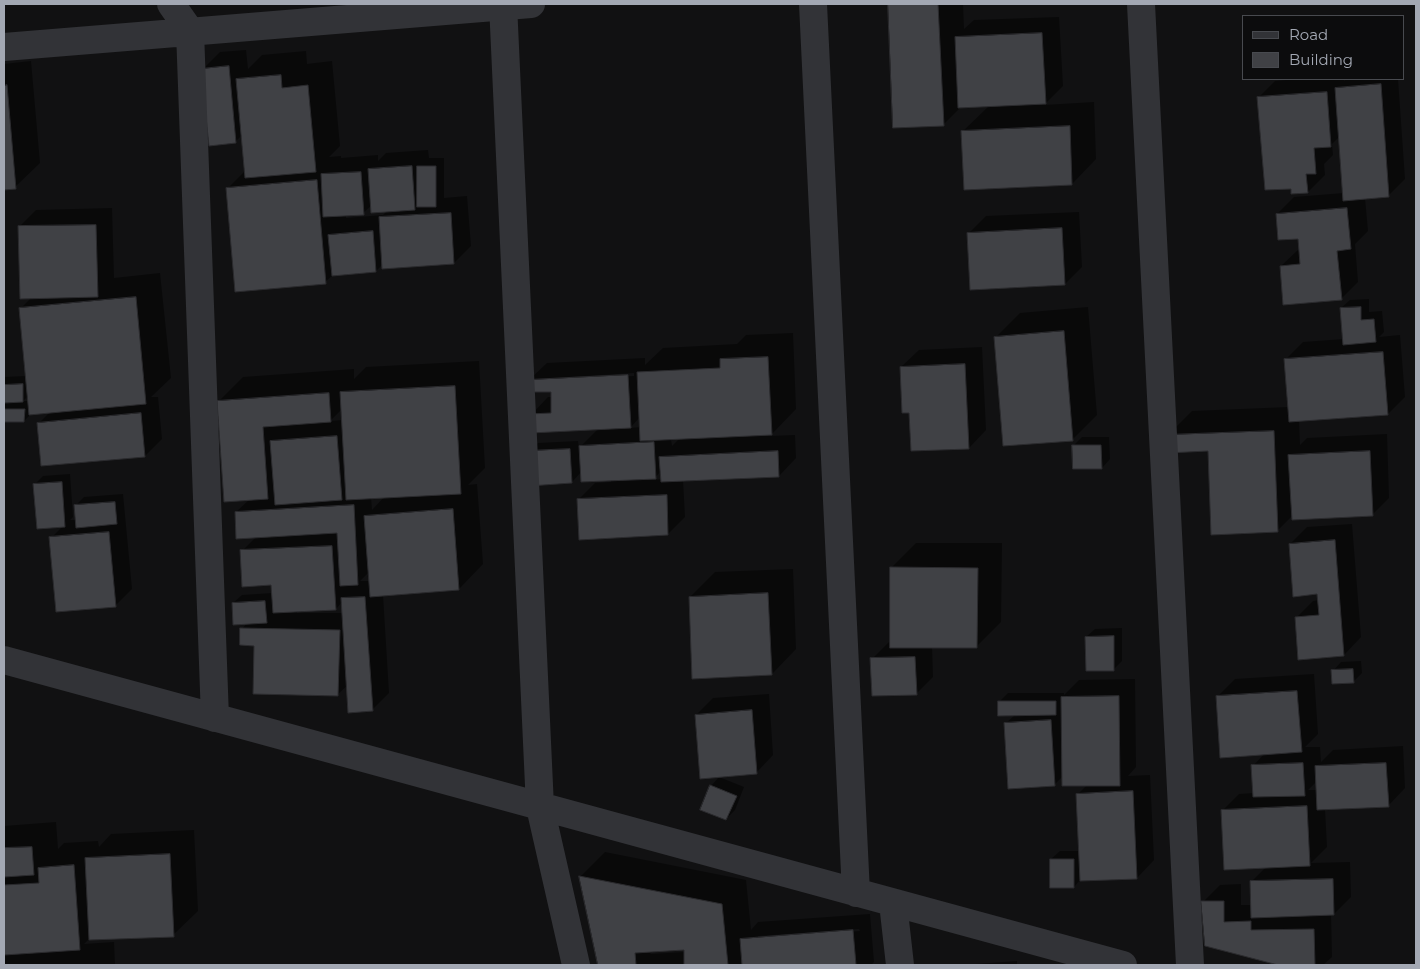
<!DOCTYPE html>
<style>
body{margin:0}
#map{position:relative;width:1420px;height:969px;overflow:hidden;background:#111112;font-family:Montserrat,sans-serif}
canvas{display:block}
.frame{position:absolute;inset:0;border:5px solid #a3a8b3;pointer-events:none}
.legend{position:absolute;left:1242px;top:15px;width:162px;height:65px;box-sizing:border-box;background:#0c0c0d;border:1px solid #484a4f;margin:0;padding:6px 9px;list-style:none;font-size:15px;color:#a3a8b3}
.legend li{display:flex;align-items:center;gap:10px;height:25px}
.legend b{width:25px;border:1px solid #484a4f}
</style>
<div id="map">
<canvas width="1420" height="969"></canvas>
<div class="frame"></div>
<ul class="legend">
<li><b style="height:6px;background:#323337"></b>Road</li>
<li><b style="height:14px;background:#404145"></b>Building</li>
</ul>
</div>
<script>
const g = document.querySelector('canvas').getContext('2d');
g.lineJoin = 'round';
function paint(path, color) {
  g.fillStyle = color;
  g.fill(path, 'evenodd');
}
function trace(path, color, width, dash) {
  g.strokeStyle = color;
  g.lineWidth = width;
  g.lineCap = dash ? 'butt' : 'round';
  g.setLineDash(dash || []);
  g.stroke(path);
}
paint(new Path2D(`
 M889,4h74l1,25 10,-9 85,-3 4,69 -19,19 50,-3 2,57 -24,25 -110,-52 27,-26 -28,1 -18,18 -49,2z
 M246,50l2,19 14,-14 44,-4 1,13 25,-3 8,85 -11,11 12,-1v2l37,-3v6l8,-8 42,-3 1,8h15v40l23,-2 4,50 -17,17 -71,1 -7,7 -43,4 -8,7 -97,-94 17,-17 -3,-36 -7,7 -32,-73 17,-17zM372,205l15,6 -4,4 -37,3v-4l17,-1z
 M31,61l9,102 -25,24 -11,1v-124z
 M1298,79h46v2l2,-2h52l7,100 -17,17 -23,2 3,33 -13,13 3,38 -17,17 -60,-33 18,-17h1v-11l-23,-24 17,-17 50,-4 -4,-57 -8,8 1,11 -9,9 1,11 -17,17 -16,-5 -34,-89 17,-17z
 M112,208l2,70 46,-5 11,105 -20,19h7l4,42 -17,17 -106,-33 11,-11 -19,2 -7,7h-20v-44l22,-1 -6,-67 12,-12 -13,-70 17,-17zM28,396l1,5h-6z
 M1079,212l3,55 -17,17 -96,-51 17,-17z
 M1369,299v13l13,-1 2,21 -5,5 21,-2 5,62 -17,17 -89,6 1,25 7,-7 80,-4 2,64 -17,17h-79l-15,15 -69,-81 -42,-13 25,-25 97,-4 -3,-48 17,-17 41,-3 -3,-31 9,-8z
 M1088,307l9,108 -25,25 -77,-102 25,-25z
 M793,333l3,76 -26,27 25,-1 1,23 -17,18 -96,4 2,37 -17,17 -90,-34 17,-17 16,-1v-3l-29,-8 -10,11 -43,-31 9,-8 40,-2 1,7 19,-19 -67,-14 17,-18h4v-7l-23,-10 18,-17 98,-5v7l18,-17 74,-4 9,-9zM634,373v3l-66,3v-2zM640,417l1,10 -11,1zM680,438l-8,8 -1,-7zM661,471l1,8 -9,1z
 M982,347l4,83 -17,18 -58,-36 -10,-45 18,-17z
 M479,361l6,107 -17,17 9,-1 6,80 -24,25 -76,6 6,98 -17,17 -24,-25 -10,9 -82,-49 -14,-16 5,-6 -14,-20 9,-8 31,-2 -1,-9 -30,-33 14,-14 -20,-25 14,-13 -32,-97 25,-25 111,-8v10l12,-12zM343,408v12l-13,1zM385,496l-13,14 -1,-13zM369,572l1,9h-10zM342,602l1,11h-46v-3l39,-1z
 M1082,437h27l1,22 -8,9 -29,-22z
 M70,474l3,43 -3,3h7l-2,-14 9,-9 39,-3 9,95 -17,17 -64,-68 12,-12 -29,-41 9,-9z
 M1352,524l9,113 -17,18 -48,-37 17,-17 6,-1v-7l-29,-49 17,-17z
 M916,543h86l-1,79 -24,24h-45l1,31 -17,17 -44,-35 17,-17h3v-75z
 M793,569l3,80 -24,25 -82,-77 25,-25z
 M1122,628v33l-8,8 -28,-32 9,-8z
 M1361,661l1,12 -9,9 -20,-11 8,-9z
 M1314,674l4,60 -13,13h15l1,15 12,-12 70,-4 2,42 -17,18 -63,3 2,38 -16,16 39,-1 1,35 -17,17h-3l1,43 -9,8h-41l-76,-20 -3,-43 17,-17 21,-1v21h11v-24l14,-14 -44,-56 17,-17 15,-1 -1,-27 12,-13 -48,-56 18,-18zM1317,781v9h-9z
 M1135,679l1,88 -8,9 22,-1 4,85 -17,18 -57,2 -6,7 -23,-28 9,-8h20l-3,-56 10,-10 -24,-9 -9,9 -48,-62 9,-8 -15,-14 8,-8h56v2l15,-15z
 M769,694l4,61 -17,18 -60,-58 17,-17z
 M719,777l25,10 -9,23 -9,9 -15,-33z
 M56,822l2,27 6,-6 34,-2 1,6 12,-13 83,-4 4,81 -25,24 -84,4 -5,5 30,-2 1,23h-111v-139z
 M605,852l141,28 5,50 7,-8 112,-8 4,48 -3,3h-272l-18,-89zM859,929l1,2 -102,8v-3zM685,948v4l-35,2 3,-3z
 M1017,961v4h-54z`), '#0007');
const building = new Path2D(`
 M888,4h50l6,122 -51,2z
 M1042,33l4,71 -88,4 -3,-71z
 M229,66l7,77 -27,3 -8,-77z
 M281,75l1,13 26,-3 8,87 -71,6 -9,-99z
 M1381,84l8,113 -46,4 -8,-113z
 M7,85l9,104 -12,1v-104z
 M1327,92l4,55 -17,1 2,26h-10l2,19 -17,1v-5l-26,1 -8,-93z
 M1070,126l2,59 -108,5 -3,-59z
 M412,166l3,44 -44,3 -3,-44z
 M417,166h19v41h-19z
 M361,172l3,43 -41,2 -2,-43z
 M317,180l9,104 -91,8 -9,-104z
 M1347,208l4,41 -14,2 5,49 -59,5 -3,-39 20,-2 -2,-25 -20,1 -2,-26z
 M451,213l3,51 -72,5 -3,-52z
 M96,225l2,72 -78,2 -2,-73z
 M1062,228l3,57 -95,5 -3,-57z
 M373,231l3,41 -44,4 -4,-41z
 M136,297l10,107 -117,11 -10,-107z
 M1361,307v13l13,-1 2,23 -33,3 -3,-37z
 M1064,331l9,110 -70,5 -9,-109z
 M1383,352l5,63 -99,7 -5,-63z
 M768,357l4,78 -132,6 -3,-69 83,-4v-9z
 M965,364l4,85 -58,2 -2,-38h-7l-2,-46z
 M628,375l3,53 -100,5 -2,-19 22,-1v-21h-22l-1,-12z
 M23,384v18l-19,1v-18z
 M455,386l6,108 -115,6 -6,-108z
 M329,393l2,29 -68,5 5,72 -44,3 -7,-101z
 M4,409h21l-1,13h-20z
 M141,413l4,44 -104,9 -4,-43z
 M1274,431l4,101 -67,3 -3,-84 -41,2 -1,-18z
 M337,436l5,64 -67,5 -5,-64z
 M654,442l2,37 -75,3 -2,-36z
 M1072,445h29l1,24h-29z
 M570,449l2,34 -43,3 -1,-35z
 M778,451l1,26 -118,5 -2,-25z
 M1370,451l3,65 -81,4 -4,-65z
 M62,482l3,45 -28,2 -4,-45z
 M667,495l1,40 -89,5 -2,-41z
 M115,502l2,22 -41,4 -2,-23z
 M354,505l4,80 -18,1 -3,-53 -101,6 -1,-27z
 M453,509l6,81 -89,7 -6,-81z
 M109,532l7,75 -60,5 -7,-75z
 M1335,540l9,116 -46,4 -3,-43 24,-2 -2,-21 -24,3 -4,-53z
 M332,546l4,64 -63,3 -2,-28 -29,2 -2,-37z
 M890,567l88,1 -1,80h-87z
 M768,593l4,82 -80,4 -3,-82z
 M365,597l8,114 -25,2 -7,-115z
 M265,601l2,22 -34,2 -1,-22z
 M240,628l100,2 -2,66 -85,-2 1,-48 -14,-1z
 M1114,636v35h-28l-1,-34z
 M915,657l2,38 -45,1 -2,-38z
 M1353,669l1,14 -22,1 -1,-14z
 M1297,691l5,61 -82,6 -4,-62z
 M1119,696l1,90h-58l-1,-89z
 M998,701h58v14l-58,1z
 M752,710l5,64 -57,5 -5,-64z
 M1051,720l4,66 -47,3 -4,-66z
 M1303,763l2,33 -52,1 -2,-32z
 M1386,763l3,44 -72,3 -2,-44z
 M710,785l27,11 -11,24 -26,-10z
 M1133,791l4,88 -57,2 -4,-87z
 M1307,806l3,60 -86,4 -3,-60z
 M32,847l2,28 -30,2v-29z
 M170,854l4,83 -85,3 -4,-82z
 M1050,859h24v29h-24z
 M74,865l6,85 -76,5v-70l35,-2 -1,-15z
 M579,876l143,28 6,61h-44v-15l-49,3 1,12h-38z
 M1333,879l1,36 -83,3 -1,-37z
 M1201,901h23v21l27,-1v9l63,-1 1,36h-37l-73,-19z
 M853,930l3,35h-114l-2,-26z`);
paint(building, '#404145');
trace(building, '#2b2b2e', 1);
trace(new Path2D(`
 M171,4l19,27 25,687
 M503,4l37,803 36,158
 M813,4l43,889
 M1141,4l49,961
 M4,47l527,-43
 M4,660l1119,305
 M893,903l7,62`), '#323337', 28);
</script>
